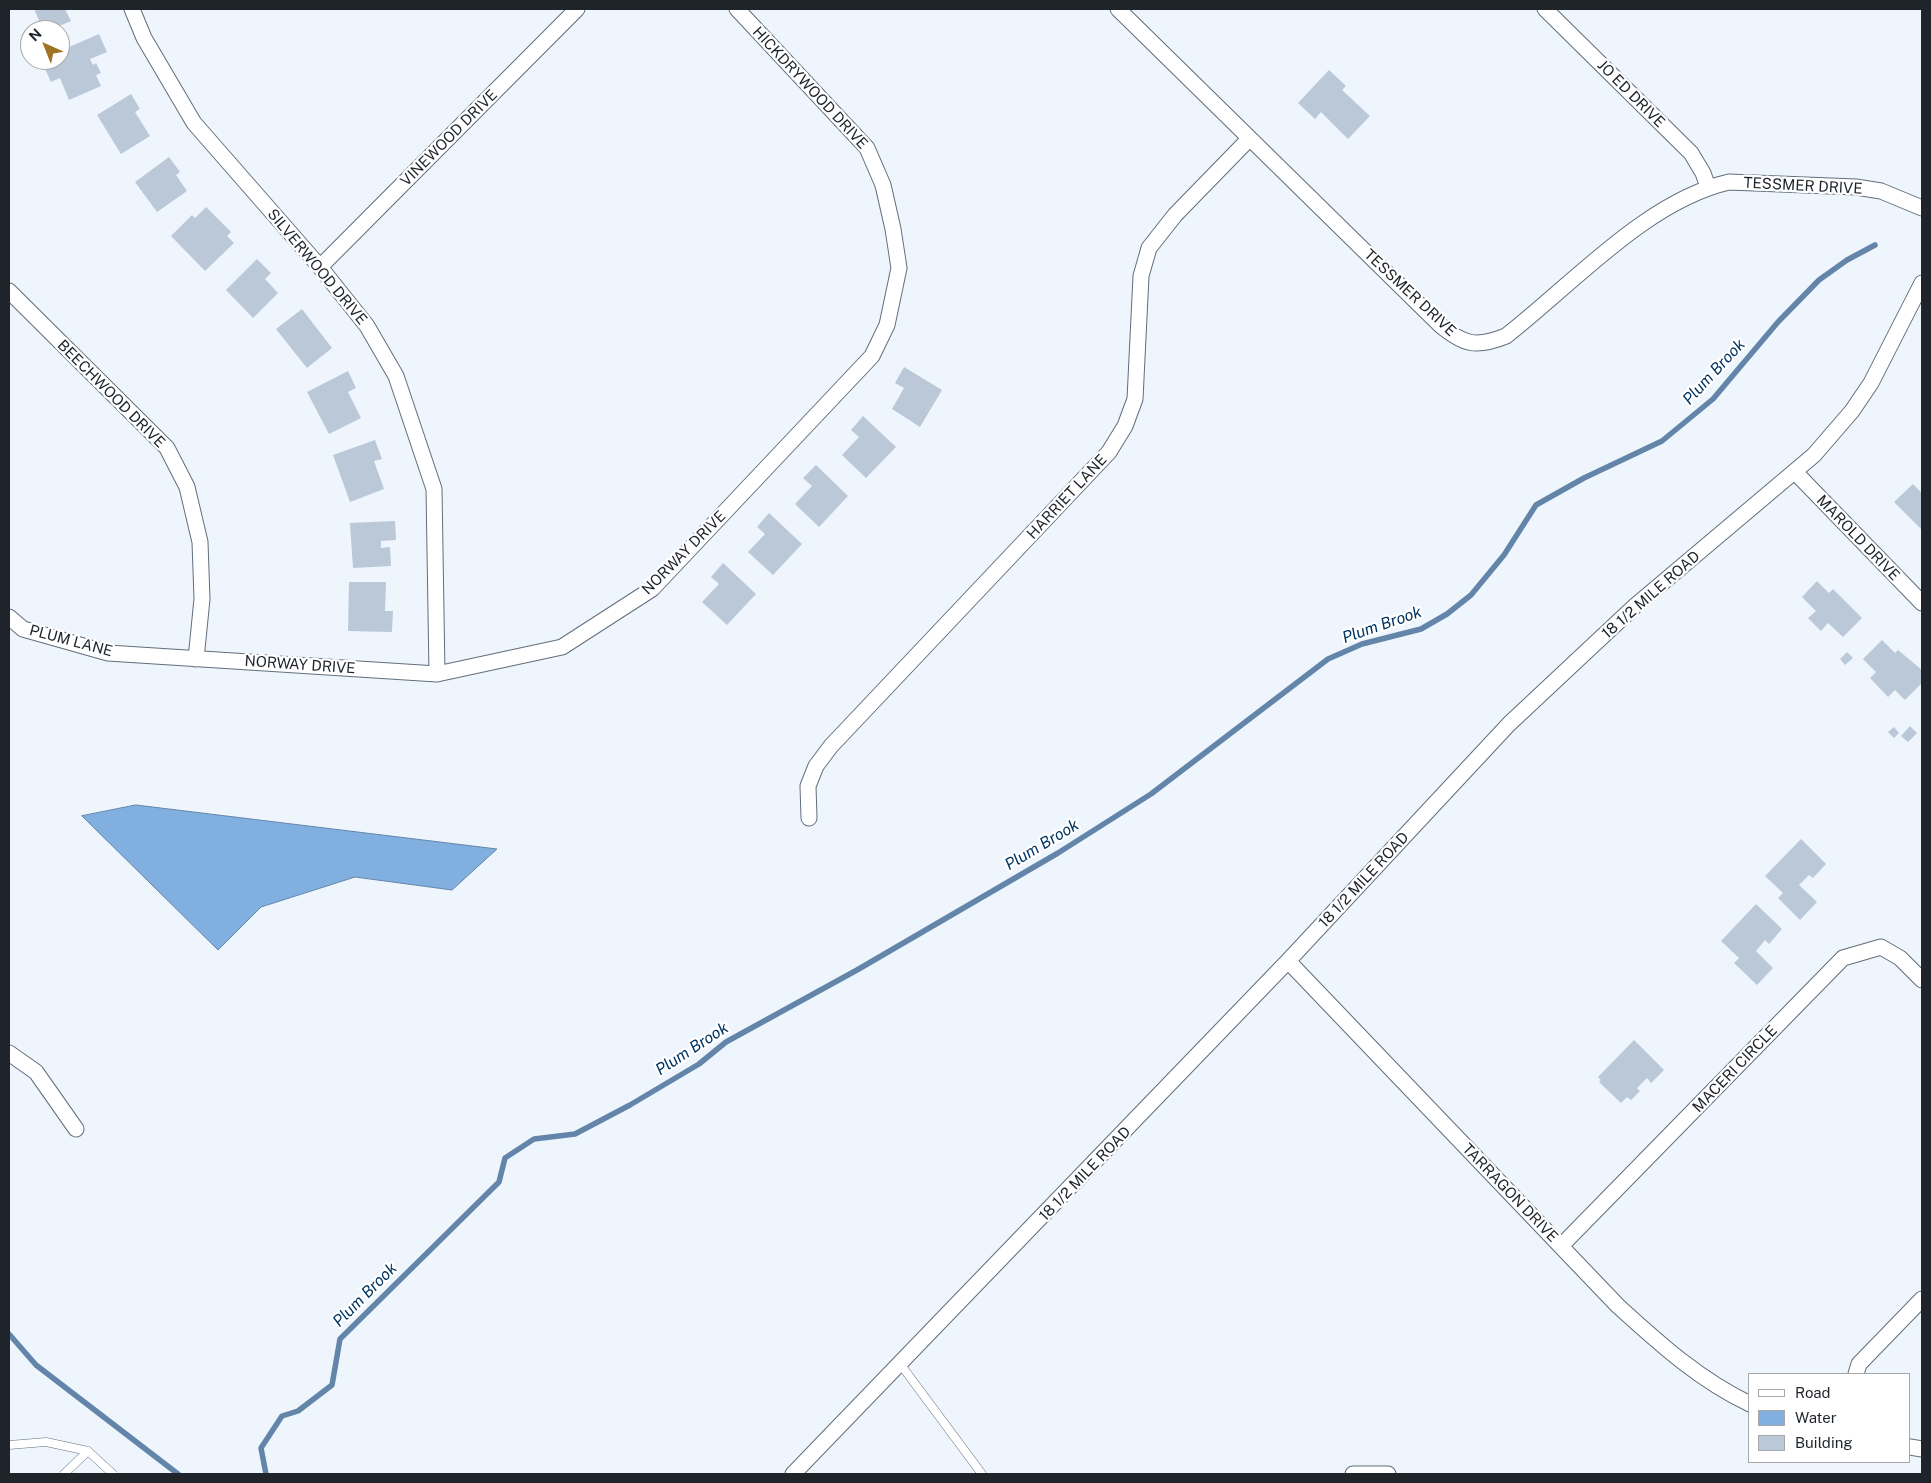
<!DOCTYPE html>
<style>
body{margin:0}
#map{position:relative;width:1931px;height:1483px;overflow:hidden;background:#eff5fc;font-family:"Public Sans",sans-serif}
canvas{display:block}
.frame{position:absolute;inset:0;border:10px solid #1f242a;pointer-events:none}
.legend{position:absolute;left:1748px;top:1373px;width:162px;height:90px;box-sizing:border-box;background:#fff;border:1px solid #a5a7aa;margin:0;padding:6px 9px;list-style:none;font-size:15px;color:#1f242a}
.legend li{display:flex;align-items:center;gap:10px;height:25px}
.legend b{width:25px;border:1px solid #a5a7aa}
.north{position:absolute;left:20px;top:20px;width:50px;height:50px;box-sizing:border-box;background:#fff;border:1px solid #a5a7aa;border-radius:50%;rotate:316deg;font-size:14px;font-weight:700;line-height:20px;text-align:center;color:#1f242a}
.north::after{content:'';display:block;margin:auto;width:18px;height:22px;background:#a07224;clip-path:polygon(50% 0,100% 100%,50% 72%,0 100%)}
</style>
<div id="map">
<canvas width="1931" height="1483"></canvas>
<div class="frame"></div>
<ul class="legend">
<li><b style="height:6px;background:#fff"></b>Road</li>
<li><b style="height:14px;background:#80afe0"></b>Water</li>
<li><b style="height:14px;background:#bac8d8"></b>Building</li>
</ul>
<div class="north">N</div>
</div>
<script>
const g = document.querySelector('canvas').getContext('2d');
g.lineJoin = 'round';
function paint(path, color) {
  g.fillStyle = color;
  g.fill(path, 'evenodd');
}
function trace(path, color, width, dash) {
  g.strokeStyle = color;
  g.lineWidth = width;
  g.lineCap = dash ? 'butt' : 'round';
  g.setLineDash(dash || []);
  g.stroke(path);
}
function write(font, color, halo, rows, align = 'center') {
  g.font = font + ' "Public Sans",sans-serif';
  g.lineWidth = 4.5;
  g.setLineDash([]);
  g.textBaseline = 'middle';
  g.strokeStyle = halo;
  g.fillStyle = color;
  for (const [text, x, y, turn = 0] of rows) {
    g.save();
    g.translate(x, y);
    g.rotate((+turn || 0) * Math.PI / 180);
    g.textAlign = isNaN(turn) ? turn : align;
    if (halo) g.strokeText(text, 0, 0);
    g.fillText(text, 0, 0);
    g.restore();
  }
}
const water = new Path2D(`
 M136,805l361,44 -45,41 -97,-13 -94,30 -43,43 -136,-134z`);
paint(water, '#80afe0');
trace(water, '#6385a9', 1);
trace(new Path2D(`
 M9,1334l27,31 142,109
 M266,1474l-5,-26 21,-32 16,-5 34,-26 8,-46 159,-157 6,-24 29,-19 41,-5 55,-29 69,-41 27,-22 131,-72 201,-117 93,-59 177,-135 34,-15 59,-15 26,-15 24,-19 33,-40 32,-50 48,-27 78,-37 51,-42 65,-77 41,-42 28,-20 28,-15`), '#6385a9', 5.5);
paint(new Path2D(`
 M34,9h31l6,12 -21,9h-7z
 M99,34l8,18 -17,7 3,6 3,-2 5,10 -5,2 5,11 -32,14 -9,-22 -9,4 -6,-13 10,-4 -2,-5h7v-9z
 M1329,70l17,16 -4,4 28,26 -22,23 -27,-27 -6,7 -17,-16z
 M131,94l9,15 -5,3 15,24 -29,18 -24,-39z
 M169,157l11,15 -4,3 11,16 -30,21 -22,-30z
 M206,207l25,25 -4,4 7,7 -29,28 -34,-35 21,-21 3,3z
 M257,259l14,14 -6,6 13,14 -25,25 -27,-28z
 M302,309l30,39 -25,20 -31,-39z
 M904,367l38,23 -22,37 -28,-18 12,-21 -9,-5z
 M348,371l8,17 -8,4 13,26 -32,16 -22,-42z
 M863,416l33,31 -30,31 -24,-23 17,-18 -8,-7z
 M375,440l7,19 -8,2 10,28 -34,13 -17,-47z
 M816,465l32,31 -29,31 -24,-23 17,-18 -9,-8z
 M1913,484l9,9v37l-28,-28z
 M769,513l33,31 -29,31 -25,-23 17,-18 -8,-7z
 M395,521l1,19 -15,1v7l9,-1 1,19 -38,2 -3,-45z
 M723,563l33,31 -29,31 -25,-23 17,-18 -8,-7z
 M1817,581l12,12 4,-4 29,29 -19,19 -15,-14 -7,8 -13,-13 8,-7 -14,-14z
 M349,582h37l-1,29h8l-1,21 -44,-1z
 M1882,640l13,13 3,-3 24,20v13l-17,17 -10,-10 -7,7 -18,-19 6,-6 -13,-13z
 M1847,652l6,6 -8,7 -5,-6z
 M1910,726l7,7 -9,9 -7,-6z
 M1894,727l5,6 -5,5 -6,-6z
 M1801,839l25,25 -13,14 -4,-3 -10,10 18,17 -17,18 -22,-22 5,-5 -18,-17z
 M1756,904l26,25 -13,15 -4,-4 -9,11 17,17 -16,17 -23,-22 5,-5 -18,-17z
 M1634,1040l30,30 -13,13 -4,-5 -10,10 3,3 -9,9 -4,-3 -6,6 -22,-21 2,-2 -3,-3z`), '#bac8d8');
const lane = new Path2D(`
 M901,1365l81,109
 M9,1445l37,-3 42,9 25,23
 M64,1474l24,-23`);
const street = new Path2D(`
 M132,9l12,29 50,85 126,144 47,59 29,50 38,113 3,185
 M1118,9l322,316c24,20 36,23 66,11 66,-51 140,-135 223,-154l127,5 25,4 41,17
 M1545,9l146,144 12,20 5,14
 M320,267l257,-258
 M9,291l158,157 20,39 13,55 2,57 -6,60
 M1795,472l127,131
 M9,617l14,12 85,24 329,21 125,-27 90,-58 220,-233 15,-31 12,-57 -6,-39 -10,-44 -16,-37 -130,-139
 M809,818l-1,-32 8,-20 15,-20 278,-294 16,-26 10,-27 6,-123 8,-28 26,-33 74,-76
 M1288,961l330,345c41,37 81,74 132,98
 M9,1053l27,19 40,57
 M1561,1246l282,-288 38,-11 19,11 22,22
 M1856,1374l3,-10 63,-65
 M1910,1447l12,2
 M793,1474l495,-513 221,-237 126,-118 179,-151 38,-44 19,-28 51,-100
 M1353,1474h35`);
trace(lane, '#616e7c', 9);
trace(street, '#616e7c', 17);
trace(lane, '#fff', 8);
trace(street, '#fff', 15);
write('15px', '#1f242a', '#fff', [
 ["HICKDRYWOOD DRIVE",810,88,47],
 ["JO ED DRIVE",1631,94,45],
 ["VINEWOOD DRIVE",449,138,-45],
 ["TESSMER DRIVE",1803,186,3],
 ["SILVERWOOD DRIVE",317,267,50],
 ["TESSMER DRIVE",1410,293,43],
 ["BEECHWOOD DRIVE",111,394,45],
 ["HARRIET LANE",1067,497,-47],
 ["MAROLD DRIVE",1858,538,46],
 ["NORWAY DRIVE",684,553,-45],
 ["18 1/2 MILE ROAD",1651,595,-41],
 ["PLUM LANE",71,641,15],
 ["NORWAY DRIVE",300,665,4],
 ["18 1/2 MILE ROAD",1364,880,-47],
 ["MACERI CIRCLE",1735,1069,-46],
 ["18 1/2 MILE ROAD",1085,1174,-46],
 ["TARRAGON DRIVE",1510,1193,46]
]);
write('italic 16px', '#003461', '#fff', [
 ["Plum Brook",1714,372,-47],
 ["Plum Brook",1382,625,-19],
 ["Plum Brook",1042,845,-31],
 ["Plum Brook",692,1049,-33],
 ["Plum Brook",365,1295,-45]
]);
</script>
